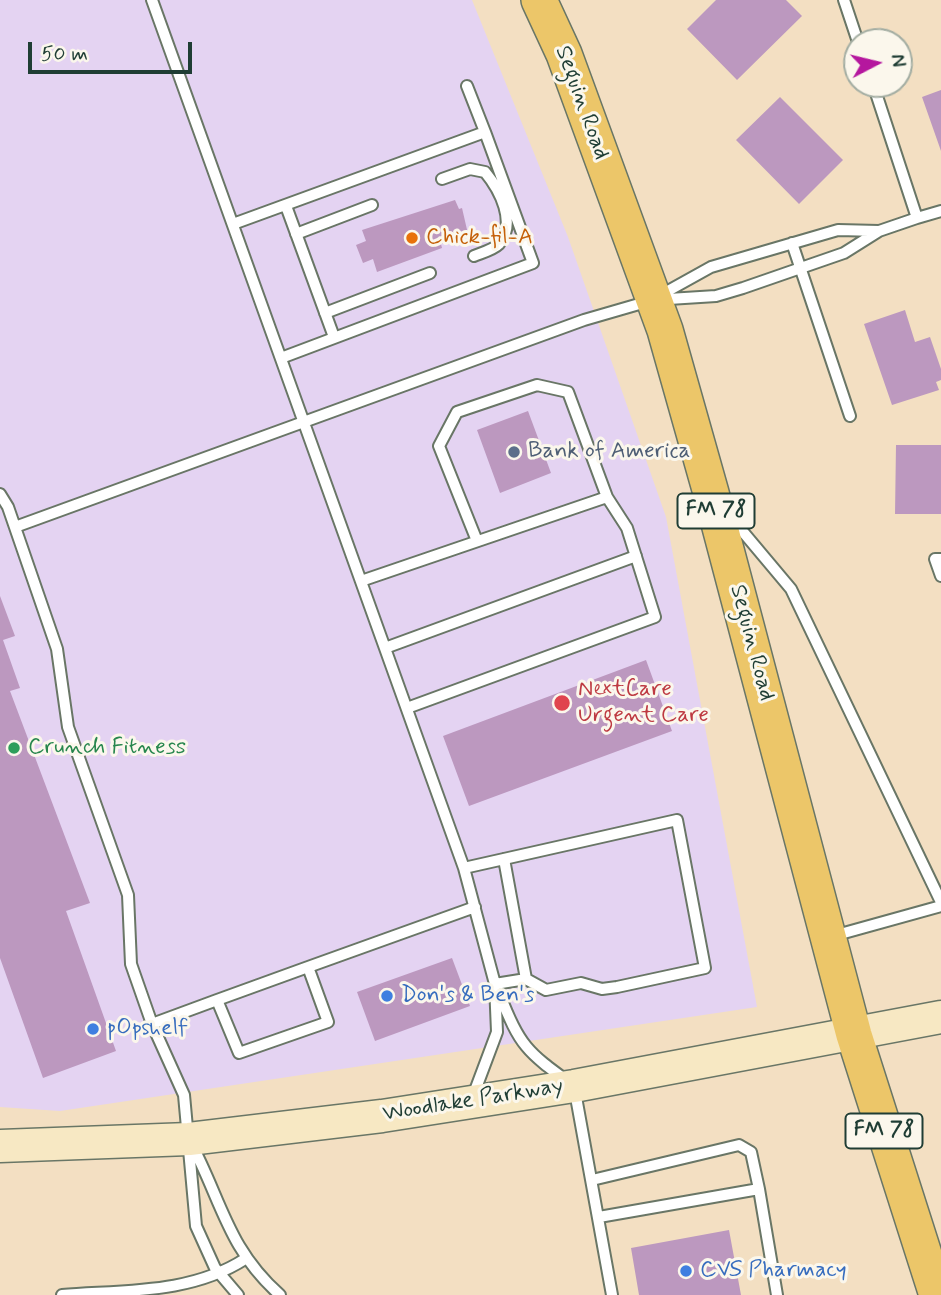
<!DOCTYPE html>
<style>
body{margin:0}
#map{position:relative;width:941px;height:1295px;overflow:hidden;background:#f3dfc2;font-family:Mynerve,sans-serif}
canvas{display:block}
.north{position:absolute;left:843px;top:28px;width:70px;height:70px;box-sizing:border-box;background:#fbf7ec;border:2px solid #a3ada2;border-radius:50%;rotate:83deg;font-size:19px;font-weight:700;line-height:28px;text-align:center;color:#1f3d34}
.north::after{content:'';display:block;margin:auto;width:24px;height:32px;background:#b5179e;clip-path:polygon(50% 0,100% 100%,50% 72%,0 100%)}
.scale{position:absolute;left:28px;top:42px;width:164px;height:32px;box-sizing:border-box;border:4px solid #1f3d34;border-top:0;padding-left:9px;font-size:21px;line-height:24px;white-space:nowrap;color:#1f3d34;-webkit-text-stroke:5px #fbf7ec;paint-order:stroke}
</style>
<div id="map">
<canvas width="941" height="1295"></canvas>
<div class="north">N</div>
<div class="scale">50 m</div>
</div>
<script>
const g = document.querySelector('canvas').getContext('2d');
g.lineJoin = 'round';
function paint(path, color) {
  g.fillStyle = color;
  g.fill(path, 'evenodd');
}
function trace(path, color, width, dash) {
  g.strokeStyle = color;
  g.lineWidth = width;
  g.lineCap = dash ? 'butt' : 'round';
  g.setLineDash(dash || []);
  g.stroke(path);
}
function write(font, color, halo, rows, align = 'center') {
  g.font = font + ' Mynerve,sans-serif';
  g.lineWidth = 6;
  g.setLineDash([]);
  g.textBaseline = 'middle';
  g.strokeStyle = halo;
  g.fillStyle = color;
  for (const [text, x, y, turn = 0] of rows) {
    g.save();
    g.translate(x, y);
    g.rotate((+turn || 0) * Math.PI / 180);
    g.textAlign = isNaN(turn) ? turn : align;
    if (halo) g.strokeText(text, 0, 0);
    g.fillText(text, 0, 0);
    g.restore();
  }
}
paint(new Path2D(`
 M0,0h472l96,237 98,280 91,490 -697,104 -60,-4z`), '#e4d3f2');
paint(new Path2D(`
 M716,0h70l16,16 -65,64 -50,-51z
 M941,90v61l-19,-54z
 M780,97l63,63 -44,44 -63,-64z
 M455,200l4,9 3,-1 6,26 -27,10 1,4 -65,24 -4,-13 -10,4 -7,-18 10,-4 -4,-11z
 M905,310l10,32 15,-5 11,32v11l-5,2 3,8 -47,15 -28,-81z
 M528,411l23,62 -51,20 -23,-63z
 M896,445h45v69h-46z
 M0,596l15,40 -12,4 17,48 -10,3 80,212 -24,8 50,140 -73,27 -43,-120z
 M646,660l26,71 -203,75 -26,-70z
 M452,958l18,48 -95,35 -18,-49z
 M729,1230l12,65h-102l-8,-47z`), '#bc98bf');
const lane = new Path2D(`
 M152,0l312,868 31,116 2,48 -24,64
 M844,0l14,42
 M873,84l44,134 24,-7
 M467,86l18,46
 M442,179l28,-10 15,3c15,18 32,51 14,72 -6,6 -18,9 -25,12
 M286,206l48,131
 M233,224l252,-92 48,131 -252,95
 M296,234l76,-29
 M792,243l58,173
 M657,297l54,-30 127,-37 41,1
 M325,313l105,-40
 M0,494l8,13 49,142 11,78 60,168 3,69 21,60 32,71 12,131 19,42 23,27
 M728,514l63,75 150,313
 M15,527l569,-207 69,-20 63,-4 27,-8 101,-35 35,-22 38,-13
 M477,541l-38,-95 18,-34 80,-27 31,7 39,105
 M941,559h-6l6,17
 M361,581l246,-84 20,31 28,89 -248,91
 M385,648l251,-92
 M504,859l22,120
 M464,868l213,-48 28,148 -88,19 -15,2 -21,-6 -35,7 -20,-11 -31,5
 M833,936l108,-30
 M499,993c22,55 27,58 75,93l38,209
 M217,1000l91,-33
 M152,1024l65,-24 22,53 89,-31 -20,-55 167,-60
 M190,1141c32,60 37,107 90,154
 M592,1180l147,-35 12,7 8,37
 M599,1217l160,-28 18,106
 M62,1295c63,-5 129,-1 183,-36`);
const secondary = new Path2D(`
 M0,1146l189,-7 193,-23 192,-30 367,-69`);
const primary = new Path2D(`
 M539,0l25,54 101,276 46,163 143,542 83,260`);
trace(lane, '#697666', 14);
trace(secondary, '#697666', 35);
trace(primary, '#697666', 38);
trace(lane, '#fff', 10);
trace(secondary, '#f7e8c3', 32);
trace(primary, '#ecc669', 35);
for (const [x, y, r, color] of [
 [412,238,7,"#e8710a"],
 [514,452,7,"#5c6f8a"],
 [562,703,9,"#e0444e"],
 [14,748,7,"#2e9e5b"],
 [387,996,7,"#3f7fe0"],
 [93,1029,7,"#3f7fe0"],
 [686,1271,7,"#3f7fe0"]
]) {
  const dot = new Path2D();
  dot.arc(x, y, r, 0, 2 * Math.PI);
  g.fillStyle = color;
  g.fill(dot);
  trace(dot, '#fbf7ec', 2.5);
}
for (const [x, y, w] of [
 [716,511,77],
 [884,1131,77]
]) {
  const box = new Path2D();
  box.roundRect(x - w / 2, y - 17.5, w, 35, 5);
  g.fillStyle = '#fbf7ec';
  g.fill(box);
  trace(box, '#1f3d34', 2);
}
write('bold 21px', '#1f3d34', null, [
 ["FM 78",716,511],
 ["FM 78",884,1131]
]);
write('23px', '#1f3d34', '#fbf7ec', [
 ["Seguin Road",581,103,70],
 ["Seguin Road",751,643,75],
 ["Woodlake Parkway",473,1101,-9]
]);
write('23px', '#c56008', '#fbf7ec', [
 ["Chick-fil-A",426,238]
], 'left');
write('23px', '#4e5e75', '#fbf7ec', [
 ["Bank of America",528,452]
], 'left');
write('23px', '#be3a42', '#fbf7ec', [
 ["NextCare",578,690],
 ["Urgent Care",578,716]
], 'left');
write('23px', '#27864d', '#fbf7ec', [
 ["Crunch Fitness",28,748]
], 'left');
write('23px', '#366cbe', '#fbf7ec', [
 ["Don's & Ben's",401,996],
 ["pOpshelf",107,1029],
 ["CVS Pharmacy",700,1271]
], 'left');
</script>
